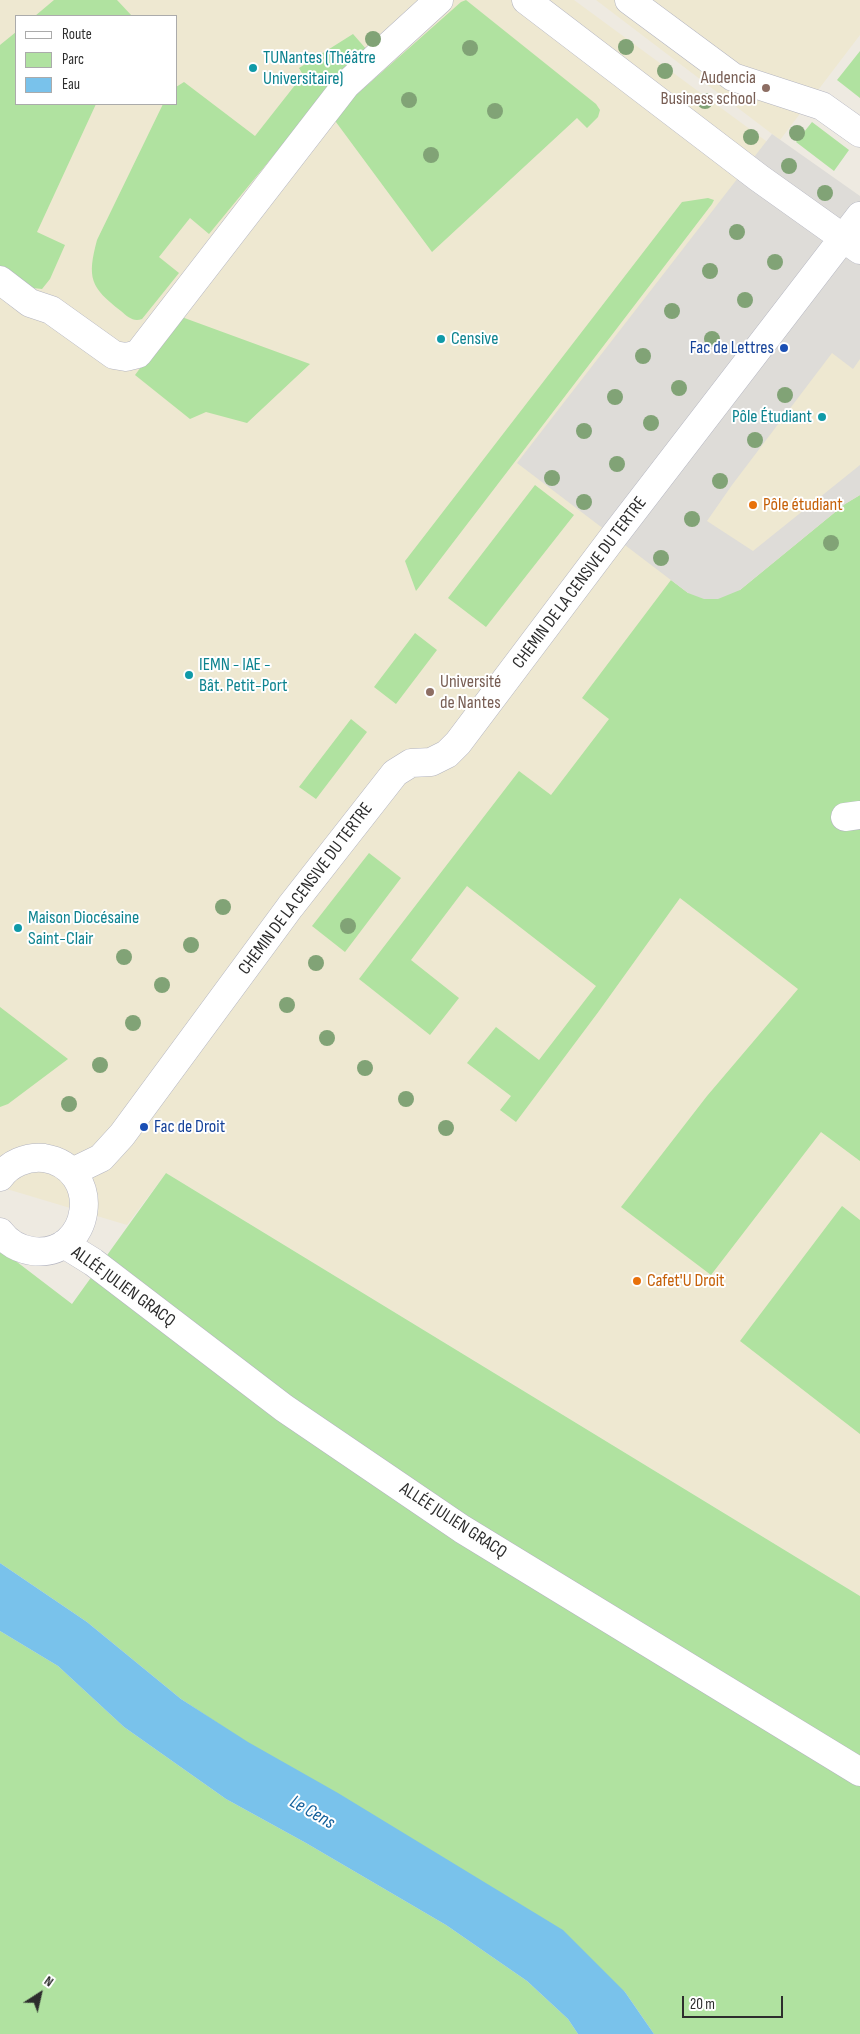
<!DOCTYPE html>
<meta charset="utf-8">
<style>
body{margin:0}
#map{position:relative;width:860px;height:2034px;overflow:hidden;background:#eeeae1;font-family:"Sofia Sans Condensed",sans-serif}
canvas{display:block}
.legend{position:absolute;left:15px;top:15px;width:162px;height:90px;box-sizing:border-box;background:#fff;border:1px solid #ababab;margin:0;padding:6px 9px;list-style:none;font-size:15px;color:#2d2d2d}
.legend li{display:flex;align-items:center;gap:10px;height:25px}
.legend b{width:25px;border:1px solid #ababab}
.north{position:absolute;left:15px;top:1969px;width:50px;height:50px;-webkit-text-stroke:4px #fff;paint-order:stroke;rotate:35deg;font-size:14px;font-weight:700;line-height:20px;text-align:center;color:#2d2d2d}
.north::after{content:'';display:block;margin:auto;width:18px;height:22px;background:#2d2d2d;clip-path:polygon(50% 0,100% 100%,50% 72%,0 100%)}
.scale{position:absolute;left:682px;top:1996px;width:101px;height:22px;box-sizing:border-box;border:2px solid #2d2d2d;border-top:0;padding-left:6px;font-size:15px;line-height:18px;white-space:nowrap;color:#2d2d2d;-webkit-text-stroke:4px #fff;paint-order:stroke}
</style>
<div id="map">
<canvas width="860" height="2034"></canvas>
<ul class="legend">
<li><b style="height:6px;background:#fff"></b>Route</li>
<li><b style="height:14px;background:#b0e2a0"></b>Parc</li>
<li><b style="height:14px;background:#79c2eb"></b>Eau</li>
</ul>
<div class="north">N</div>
<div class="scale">20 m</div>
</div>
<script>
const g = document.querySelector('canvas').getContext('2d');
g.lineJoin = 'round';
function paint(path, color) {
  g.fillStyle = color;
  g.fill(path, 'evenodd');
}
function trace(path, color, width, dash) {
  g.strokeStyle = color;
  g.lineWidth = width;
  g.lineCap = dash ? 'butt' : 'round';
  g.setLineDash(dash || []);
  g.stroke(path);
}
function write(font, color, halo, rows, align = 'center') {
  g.font = font + ' "Sofia Sans Condensed",sans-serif';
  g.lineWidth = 4;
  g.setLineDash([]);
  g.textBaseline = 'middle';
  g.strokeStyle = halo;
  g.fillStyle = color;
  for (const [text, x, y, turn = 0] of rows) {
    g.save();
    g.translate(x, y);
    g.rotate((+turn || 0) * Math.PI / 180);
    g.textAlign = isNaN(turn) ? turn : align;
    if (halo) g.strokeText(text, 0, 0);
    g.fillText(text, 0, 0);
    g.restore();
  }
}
paint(new Path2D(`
 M0,0h574l286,210v1386l-694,-423 -39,52 -127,-38zM16,16h160v88h-160z
 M596,0h264v35l-80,105z`), '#eee8d1');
paint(new Path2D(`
 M54,0h63l15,16h-97z
 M466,0l130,104 4,6 -2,7 -11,11 -10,-10 -145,134 -99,-134 13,-14 115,-102z
 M16,32v72h80l-59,128 28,13 -15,34 -8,10 -9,-1 -33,-22v-221z
 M353,34l14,16 -33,32 -125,152 -19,-16 -31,39 20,16 -37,46c-9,3 -14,-2 -21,-8 -31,-24 -34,-33 -24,-71l66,-136h13v-17l8,-5 71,54 48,-61 -4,-7z
 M860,51v47l-23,-18z
 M812,122l37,28 -15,21 -38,-29z
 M708,198l6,2 -2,4 -296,387 -11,-30 277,-359z
 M179,316l131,48 -63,59 -41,-11 -16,7 -55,-44z
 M535,485l39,30 -88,112 -38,-29z
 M860,495v666l-39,-29 -110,143 -90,-68 86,-111 91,-107 -118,-91 -81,113 -83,111 -16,-12 11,-14 -44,-33 29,-36 43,33 57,-74 -129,-100 -56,74 48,38 -29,37 -71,-56 160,-208 32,24 58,-76 -27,-21 89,-118 17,13 52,-3 105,-86z
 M415,633l22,17 -41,54 -22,-17z
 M351,719l16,13 -51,67 -17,-12z
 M369,853l32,25 -56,74 -33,-26z
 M0,1007l68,52 -60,45 -8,3z
 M166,1173l694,423v438h-206l-29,-42 -444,-293 -94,-77 -87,-59v-314l72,55z
 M842,1206l18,14v214l-120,-93z
 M0,1631l58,35 66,61 102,72 80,44 140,82 81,56 41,38 10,15h-578z`), '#b0e2a0');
paint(new Path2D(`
 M772,134l88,62v163l-7,10 -21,-16 -100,132 -25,36 46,30 107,-86v30l-15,9 -105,86 -22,9h-14l-16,-6 -171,-130z`), '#dedcd8');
paint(new Path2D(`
 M0,1563l87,59 94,77 67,43 90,51 225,137 62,62 29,42h-76l-10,-15 -41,-38 -81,-56 -140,-82 -80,-44 -102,-72 -66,-61 -58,-35z`), '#79c2eb');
const minor = new Path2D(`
 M526,0l233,178 101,72
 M629,0l104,77 89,29 38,27
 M0,280l30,23 21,7 63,45 12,2 12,-3 208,-269 93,-85
 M845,817l15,-2
 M72,1172l29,-14 21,-23 168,-228 105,-134 16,-10 20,-1 16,-8 11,-11 156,-207 246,-320
 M0,1177c9,-13 27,-21 44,-19 61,10 48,101 -12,93 -13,-2 -24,-8 -32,-19
 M64,1244l29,18 191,146 178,121 398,243`);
trace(minor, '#b4b5c0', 29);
trace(minor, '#fff', 28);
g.fillStyle = '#81a376';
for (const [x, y] of [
 [373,39],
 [626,47],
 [470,48],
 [665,71],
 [409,100],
 [705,101],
 [495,111],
 [797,133],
 [751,137],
 [431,155],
 [789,166],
 [825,193],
 [737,232],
 [775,262],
 [710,271],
 [745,300],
 [672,311],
 [712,339],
 [643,356],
 [679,388],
 [785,395],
 [615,397],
 [651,423],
 [584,431],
 [755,440],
 [617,464],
 [552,478],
 [720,481],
 [584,502],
 [692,519],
 [831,543],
 [661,558],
 [223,907],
 [348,926],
 [191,945],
 [124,957],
 [316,963],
 [162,985],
 [287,1005],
 [133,1023],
 [327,1038],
 [100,1065],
 [365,1068],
 [406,1099],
 [69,1104],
 [446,1128]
]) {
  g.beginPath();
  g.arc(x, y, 8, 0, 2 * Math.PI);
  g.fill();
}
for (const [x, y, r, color] of [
 [253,68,5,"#0f9aa8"],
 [766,88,5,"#8d6e63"],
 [441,339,5,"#0f9aa8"],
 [784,348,5,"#1a4fb4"],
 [822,417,5,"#0f9aa8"],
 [753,505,5,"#e8710a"],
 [189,675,5,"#0f9aa8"],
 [430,692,5,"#8d6e63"],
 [18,928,5,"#0f9aa8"],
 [144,1127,5,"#1a4fb4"],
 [637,1281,5,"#e8710a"]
]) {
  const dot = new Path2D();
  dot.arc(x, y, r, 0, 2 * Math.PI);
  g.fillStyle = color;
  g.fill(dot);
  trace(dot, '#fff', 2);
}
write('18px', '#0d838f', '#fff', [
 ["TUNantes (Théâtre",263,58],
 ["Universitaire)",263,79],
 ["Censive",451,339],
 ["Pôle Étudiant",812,417,"right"],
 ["IEMN - IAE -",199,665],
 ["Bât. Petit-Port",199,686],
 ["Maison Diocésaine",28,918],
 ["Saint-Clair",28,939]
], 'left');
write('18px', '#785e54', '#fff', [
 ["Audencia",756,78],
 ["Business school",756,99],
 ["Université",440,682,"left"],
 ["de Nantes",440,703,"left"]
], 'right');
write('18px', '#164399', '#fff', [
 ["Fac de Lettres",774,348],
 ["Fac de Droit",154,1127,"left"]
], 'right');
write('18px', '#c56008', '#fff', [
 ["Pôle étudiant",763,505],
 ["Cafet'U Droit",647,1281]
], 'left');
write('18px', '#2d2d2d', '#fff', [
 ["CHEMIN DE LA CENSIVE DU TERTRE",580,583,-53],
 ["CHEMIN DE LA CENSIVE DU TERTRE",306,889,-53],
 ["ALLÉE JULIEN GRACQ",123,1287,36],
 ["ALLÉE JULIEN GRACQ",453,1521,33]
]);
write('italic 19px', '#13609b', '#fff', [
 ["Le Cens",312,1813,30]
]);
</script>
